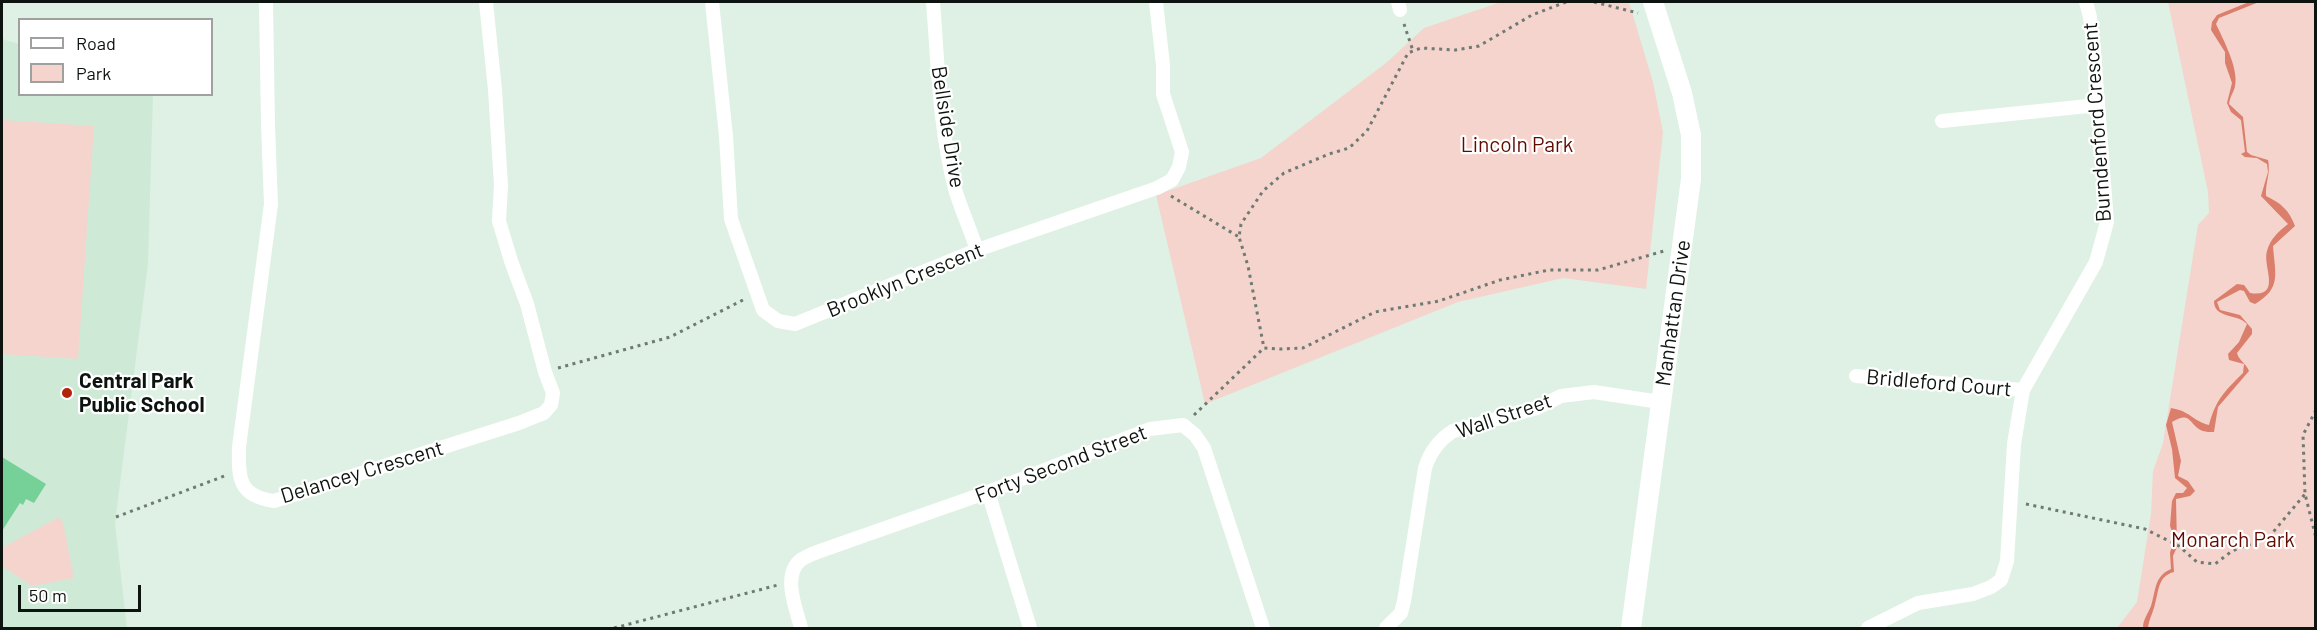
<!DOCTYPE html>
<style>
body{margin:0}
#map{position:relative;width:2317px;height:630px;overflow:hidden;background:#def1e4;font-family:Barlow,sans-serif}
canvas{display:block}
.frame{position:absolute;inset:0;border:3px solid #0d140f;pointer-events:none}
.legend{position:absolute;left:18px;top:18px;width:195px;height:78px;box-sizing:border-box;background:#fff;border:2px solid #9ea19f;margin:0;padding:8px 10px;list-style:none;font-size:18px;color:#0d140f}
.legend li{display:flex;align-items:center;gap:12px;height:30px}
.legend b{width:30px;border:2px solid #9ea19f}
.scale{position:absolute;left:18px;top:585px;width:123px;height:27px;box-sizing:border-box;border:3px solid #0d140f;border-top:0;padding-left:8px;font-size:18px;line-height:21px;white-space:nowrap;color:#0d140f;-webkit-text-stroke:4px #fff;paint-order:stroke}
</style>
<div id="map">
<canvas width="2317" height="630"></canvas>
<div class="frame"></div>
<ul class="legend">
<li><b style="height:8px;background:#fff"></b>Road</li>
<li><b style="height:16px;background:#f4d4cd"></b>Park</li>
</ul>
<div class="scale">50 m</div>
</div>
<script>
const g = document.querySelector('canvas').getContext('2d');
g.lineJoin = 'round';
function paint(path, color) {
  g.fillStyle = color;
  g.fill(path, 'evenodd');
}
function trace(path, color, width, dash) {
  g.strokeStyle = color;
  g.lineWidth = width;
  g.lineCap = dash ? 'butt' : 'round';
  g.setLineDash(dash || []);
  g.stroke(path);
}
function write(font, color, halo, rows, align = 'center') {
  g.font = font + ' Barlow,sans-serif';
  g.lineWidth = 4.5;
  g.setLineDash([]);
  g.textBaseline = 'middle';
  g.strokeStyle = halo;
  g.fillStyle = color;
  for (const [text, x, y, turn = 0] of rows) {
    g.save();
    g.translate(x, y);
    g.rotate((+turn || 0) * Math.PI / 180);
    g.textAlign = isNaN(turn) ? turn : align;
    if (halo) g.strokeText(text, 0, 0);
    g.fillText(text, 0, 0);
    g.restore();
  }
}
paint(new Path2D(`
 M2,39l17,5 1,50 133,1 -5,169 -33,259 12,105h-125z`), '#cfe9d7');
paint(new Path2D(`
 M1501,2h128l24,80 10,50 -17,157 -83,-11 -105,24 -253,102 -49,-209 105,-37 125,-95 38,-35z
 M2168,2h147v626h-198l20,-26 14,-88 2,-43 10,-28 35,-218 11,-12 -1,-21z
 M2,120l92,6 -16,233 -76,-5z
 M59,517l4,6 11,55 -42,8 -30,-20v-18z`), '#f4d4cd');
paint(new Path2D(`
 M2249,2h10l-40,16 -3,6c7,15 23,45 19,62 -1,6 -5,10 -6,18l14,13 4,35 4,3 17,5c3,13 -3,23 -2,36 15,7 23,14 29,30l-22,20c2,28 9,42 -18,58l-5,-2 -6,-11 -4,-1 -23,12 3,8 20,5 12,14v5l-15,19c2,8 9,10 12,18l-31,36 -4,25c-4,0 -8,0 -11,-1 -15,-6 -11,-21 -31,-9l9,39 -3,15 10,5 7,10 -5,5 -14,3 1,48 -4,9 1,16c-16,4 -15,18 -19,32 -2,9 -6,15 -7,24h-5c0,-9 5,-14 8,-22 5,-15 3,-30 20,-37l-1,-16 4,-16 -4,-11 2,-25 4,-8h7l4,-5 -12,-10 -3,-29 -6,-24 5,-17c19,3 22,13 38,17 7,-26 16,-34 34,-52l1,-9 -15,-4 -1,-6 11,-12 8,-18c-10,-11 -33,-5 -33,-23l23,-17 7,1 6,8c33,5 12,-27 17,-42 3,-12 12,-20 21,-27l-27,-28 7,-24 -1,-8 -10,-6 -12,-1 -4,-3 4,-2 -4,-32 -10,-8 -4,-9 5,-20 -7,-20v-11l-14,-22 1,-8 5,-7z`), '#db7e6b');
paint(new Path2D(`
 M2,457l44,27 -12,19 -8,-4 -3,6 -3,-2 -18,28z`), '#76d198');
trace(new Path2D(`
 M1566,2l-34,13 -53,31 -24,4 -34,-2 -13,5 -41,78 -18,17 -20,6 -45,19 -21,18 -22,33 -2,13 9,29 16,82 16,1 23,-1 72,-36 64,-11 61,-21 49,-10h49l66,-19
 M1594,2l44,11
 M1404,24l9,27
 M1171,196l68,41
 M558,368l112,-31 75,-38
 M2316,410l-13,25 2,59 11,44
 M1194,415l70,-67
 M2026,504l119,25 34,17 18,16 18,2 17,-13 37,-14 36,-43
 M116,517l111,-42
 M614,628l164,-43`), '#6e7a72', 3, [3, 4.5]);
trace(new Path2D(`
 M266,2l2,123 3,79 -32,243c-1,32 0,49 35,54l245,-78 25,-10 7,-8 2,-12 -8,-21 -18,-68 -16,-43 -12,-40 2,-36 -6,-95 -9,-88
 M712,2l14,134 5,83 32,91 15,11 17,3 182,-74 180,-62 15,-8 7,-13 3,-15 -19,-58v-29l-7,-63
 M933,2c5,62 6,125 22,187 6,20 15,40 22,61
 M1398,2l2,8
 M1942,121l156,-16
 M1856,376l167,14
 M988,492l42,136
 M801,628c-5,-20 -20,-54 1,-69 5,-3 12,-6 18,-8l168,-59 162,-63 33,-4 12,10 9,13 59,180
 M1386,628l15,-15 3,-12 21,-133c5,-16 14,-28 28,-37l84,-23 24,-12 33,-4 66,10
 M1868,628l50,-25 55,-9 18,-7 10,-7 6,-19 7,-117 9,-54 73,-128 11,-40 -13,-170 -4,-35 -4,-15`), '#fff', 14);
trace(new Path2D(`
 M1631,628l60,-449v-44l-9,-42 -29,-91`), '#fff', 20);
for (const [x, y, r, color] of [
 [67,393,6,"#b12407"]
]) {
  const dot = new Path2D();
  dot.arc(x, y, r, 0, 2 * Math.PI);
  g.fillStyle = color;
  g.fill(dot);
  trace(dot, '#fff', 2);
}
write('21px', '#0d140f', '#fff', [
 ["Burndenford Crescent",2097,122,-94],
 ["Bellside Drive",948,127,81],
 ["Brooklyn Crescent",905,280,-22],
 ["Manhattan Drive",1673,313,-82],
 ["Bridleford Court",1939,383,5],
 ["Wall Street",1504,416,-19],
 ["Forty Second Street",1061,464,-21],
 ["Delancey Crescent",362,472,-17]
]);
write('21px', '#600a00', '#fff', [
 ["Lincoln Park",1517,145],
 ["Monarch Park",2233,540]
]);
write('bold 21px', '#0d140f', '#fff', [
 ["Central Park",79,381],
 ["Public School",79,405]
], 'left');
</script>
